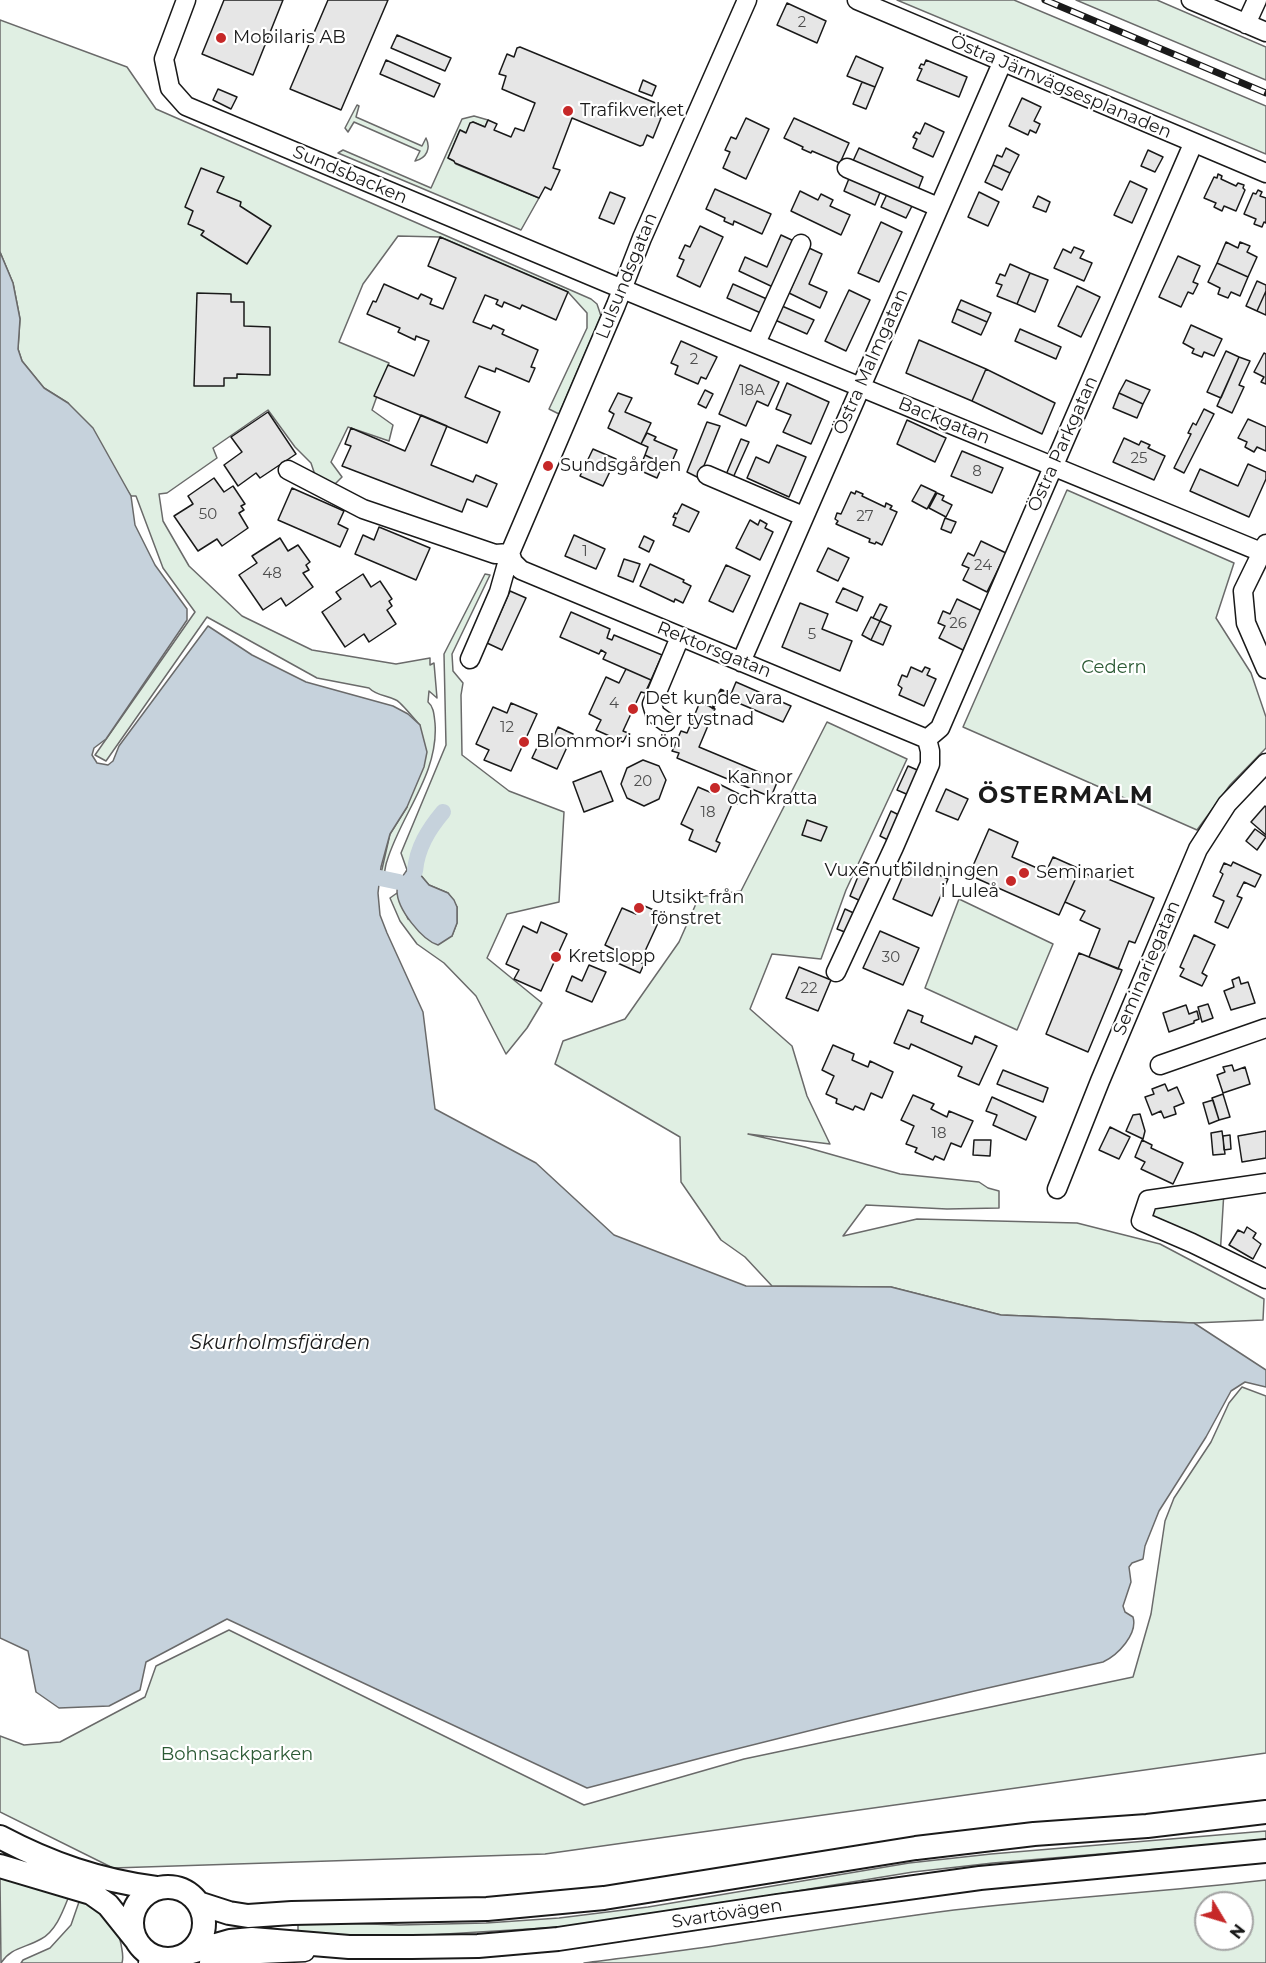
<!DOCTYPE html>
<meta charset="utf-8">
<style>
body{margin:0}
#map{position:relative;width:1266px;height:1963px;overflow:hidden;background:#fff;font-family:Montserrat,sans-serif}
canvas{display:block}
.north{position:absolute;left:1194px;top:1891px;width:60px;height:60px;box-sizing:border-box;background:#fff;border:2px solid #a3a3a3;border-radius:50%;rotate:128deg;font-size:16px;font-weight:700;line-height:24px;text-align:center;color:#1a1a1a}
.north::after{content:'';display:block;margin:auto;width:21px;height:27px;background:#c62828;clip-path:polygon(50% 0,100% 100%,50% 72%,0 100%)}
</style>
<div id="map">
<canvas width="1266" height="1963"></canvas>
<div class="north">N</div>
</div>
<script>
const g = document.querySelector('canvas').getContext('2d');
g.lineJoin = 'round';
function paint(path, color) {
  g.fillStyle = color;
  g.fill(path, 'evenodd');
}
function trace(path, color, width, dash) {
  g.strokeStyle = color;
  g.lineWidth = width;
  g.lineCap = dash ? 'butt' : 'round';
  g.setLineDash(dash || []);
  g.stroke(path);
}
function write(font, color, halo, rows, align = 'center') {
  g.font = font + ' Montserrat,sans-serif';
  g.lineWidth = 4.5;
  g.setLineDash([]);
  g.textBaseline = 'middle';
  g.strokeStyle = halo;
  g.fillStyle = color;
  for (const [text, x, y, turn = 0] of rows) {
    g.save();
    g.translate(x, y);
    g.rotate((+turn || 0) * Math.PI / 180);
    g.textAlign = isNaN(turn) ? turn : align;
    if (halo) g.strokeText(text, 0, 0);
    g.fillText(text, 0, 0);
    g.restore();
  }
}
const green = new Path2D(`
 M897,0h117l252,106v48z
 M1076,0h81l109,47v33z
 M0,20l127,47 29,42 435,190 6,5 4,12 -42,98 -10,-5 38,-81v-15l-19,-21 -128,-55 -42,-1 -35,48 -24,58 50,21 -17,47 21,15 -4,16 -41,-14 -17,35 11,15 -13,13 -12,-9 -6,-18 -16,-16 -27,-37 -55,38 4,10 -50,35 -8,1 4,27 26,45 53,50 70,34 84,14 34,-6v7l4,-2 3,35 -8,-7 -1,11c6,5 6,13 7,21 4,51 -34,91 -48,138 -2,5 -2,12 -4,18l-3,-1 10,-44 17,-27 13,-82c-6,-6 -19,-23 -24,-25 -10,-5 -19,-4 -27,-12l-52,-10 -110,-61 -101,144 -11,-6 100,-143 -32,-44 -27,-72h-5l-63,-93 -24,-15 -22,-27 -4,-12 2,-30 -7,-36 -13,-31z
 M357,105l2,1 -3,11 66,29 4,-8c5,10 1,20 -11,23l5,-10 -66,-29 -6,10 -3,-4z
 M474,116l14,4 -3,7 -12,-5 -7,11 -6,-3 -12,28 6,3 2,3 83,34 -18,32 -183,-77 5,-3 88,38 31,-69z
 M1067,490l167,73 -18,55 35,55 15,44v31l-36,37 -33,45 -234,-103z
 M485,574l5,1 -38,79 1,17 10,12 -2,12 1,60 47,36 55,21 -5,90 -52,12 -20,44 55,45 -15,25 -21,26 -30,-58 -32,-33 -27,-19 -17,-23 -10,-23 7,-5 11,26 44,17 5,-13v-16l-9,-14 -19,-8 -11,-13 -11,-2 -6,-17 45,-108 -2,-91z
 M827,722l80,37 -61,131 -25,69 -49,-5 -22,55 42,37 15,50 23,48 -82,-10 57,13 95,27 79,8 9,6 11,3v17l-52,1 -81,-4 -23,31 74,-17 160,4 83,21 104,55 -1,21 -69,3 -193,-8 -110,-28 -119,-1 -27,-29 -24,-17 -40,-58 -1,-45 -125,-73 8,-23 62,-22 54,-77 20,-45 42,-6z
 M959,899l94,45 -36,86 -92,-42z
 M1224,1191l-4,66 -78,-37 3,-12z
 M1242,1387l24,9v357l-721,101 -432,14 -113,-56v-76l24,9 36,-3 85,-45 11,-31 73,-36 355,175 160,-46 389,-82 18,-63 14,-93 9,-23 37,-56 18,-39z
 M1266,1831v9l-273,23 -80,9 -263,43 -88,12 -166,10 -98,-2v-11l14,-2 87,3 87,-2 73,-5 89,-11 261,-44 82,-9z
 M0,1877l69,19c-6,15 -13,35 -28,43 -15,9 -30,8 -40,24z
 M1266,1880v83h-682c45,-6 91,-11 136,-18 78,-12 155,-25 234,-35 104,-12 208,-18 312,-30zM1206,1903h36v36h-36z
 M80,1899c23,12 36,18 41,45 1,7 3,12 1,19h-101l2,-3 27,-12 21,-23z`);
paint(green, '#e0efe3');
trace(green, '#6a6a6a', 1.5);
const water = new Path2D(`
 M0,252l13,31 7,36 -2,30 4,12 22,27 24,15 25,25 38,68 4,29 20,40 32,44v11l-81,119 -12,9 -2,7 5,8 11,2 5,-4 6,-15 89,-120 44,29 54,27 87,24 15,8 12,11 7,27 -3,15 -17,40 -17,27 -9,33 -3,26 2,22 7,18 36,79 12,97 101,54 78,72 132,51 145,1 110,28 193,8 72,47v17l-21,-5 -14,9 -25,46 -47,74 -14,35 -2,13 -11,4 -3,4 2,15 -8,24 2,6 8,5c5,17 -15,38 -30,45 -173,38 -345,80 -516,126l-360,-169 -81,43 -6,28 -31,16 -50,2 -23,-16 -8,-41 -28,-13z
 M407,870l11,2 11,13 19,8 6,7 3,7v16l-5,13 -14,9c-16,-5 -41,-36 -41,-54 0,-8 5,-14 10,-21z`);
paint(water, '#c6d2dc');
trace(water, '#6a6a6a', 1.5);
trace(new Path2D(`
 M415,871c2,-23 13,-41 28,-59
 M380,878l19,4`), '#c6d2dc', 16);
const building = new Path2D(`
 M224,0h59l-30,75 -51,-21z
 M328,0h60l-47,110 -51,-21z
 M787,3l39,18 -9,22 -40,-18z
 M397,35l54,23 -6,13 -54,-23z
 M520,47l138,57 -3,12 6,2 -8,20 -6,-3 -4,10 -3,1 -68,-28 -19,50 7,2 -9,20 -6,-3 -6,11 -84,-35 -1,-2 -6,-3 12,-28 6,3 4,-10 3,-1 12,5 3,-7 9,4 -3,6 17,7 4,-9 9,3 11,-28 -33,-14 4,-13 -7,-2 8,-20 7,3 3,-9z
 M856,56l27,12 -8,19 -28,-11z
 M386,60l54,24 -6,13 -54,-23z
 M926,60l41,17 -8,20 -42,-17 5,-11 -3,-1 2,-4 3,1z
 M643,80l13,6 -4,10 -13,-5z
 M862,82l13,5 -9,22 -13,-5z
 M218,89l19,8 -6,12 -18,-9z
 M1022,98l19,9 -7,14 6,3 -4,9 -6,-3 -2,5 -19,-9z
 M746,118l23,11 -23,50 -23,-11 7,-16 -5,-2 6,-13 5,2z
 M794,118l55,25 -9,20 -28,-12 -1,2 -9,-4 1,-2 -19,-9z
 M925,123l19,9 -11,25 -20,-9 4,-9 -4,-2 3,-5 4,2z
 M859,148l64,29 -5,13 -65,-29z
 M1006,148l13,7 -9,18 -17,-8 4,-10 5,2z
 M1148,150l15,7 -8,15 -14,-6z
 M993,165l17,8 -8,17 -17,-8z
 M201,168l23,9 -7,15 24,10 -1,4 31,20 -24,38 -46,-29 3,-4 -16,-7 5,-13 -8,-4z
 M1218,174l4,2 -1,3 15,7 2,-3 6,2 -1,3 2,2 -9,21 -12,-5 -2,5 -8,-4 2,-4 -12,-5 10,-21 3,1z
 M850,176l31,14 -6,15 -31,-14z
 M1130,181l17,8 -15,34 -18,-8z
 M715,189l56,25 -9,20 -28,-13 -1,4 -9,-4 1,-3 -19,-9z
 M1258,190l4,2 -2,4 6,2v25l-2,-1 -2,5 -8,-3 2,-5 -12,-5 9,-21 3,1z
 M800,191l18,9 3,-6 12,6 -3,6 20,9 -9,20 -50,-24z
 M610,192l15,6 -11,26 -15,-6z
 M888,192l25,12 -7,14 -25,-11z
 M979,192l20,10 -11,24 -20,-9z
 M1038,196l12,6 -4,10 -13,-5z
 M881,222l21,10 -23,50 -21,-9z
 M700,226l23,11 -23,50 -23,-11 7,-16 -5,-2 6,-13 5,2z
 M781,235l15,7 -21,46 -36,-17 6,-14 22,10z
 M440,237l128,55 -12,28 -34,-15 -2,4 -16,-7 -2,5 -6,-3 2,-4 -13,-5 -12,27 18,7 2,-4 11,5 -2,4 36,16 -7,17 4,1 -6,14 -33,-14 -1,4 -16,-6 -14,31 35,15 -13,31 -113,-47 14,-31 26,11 15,-35 -13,-5 -1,4 -17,-8 2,-4 -33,-14 6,-13 3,1 8,-18 34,15 3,-5 11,5 -2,5 13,5 13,-31 -28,-12z
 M1226,242l12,6 2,-6 10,4 -3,6 10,5 -9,20 -31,-14z
 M1074,247l10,4 -4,7 12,5 -8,18 -30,-13 9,-19 8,4z
 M809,248l13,6 -13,30 18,8 -7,16 -31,-15z
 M1178,256l22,10 -7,16 5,2 -5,10 -5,-2 -7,15 -22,-10z
 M1217,263l31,14 -8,19 -9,-4 -3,6 -10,-4 2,-6 -12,-6z
 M1010,264l20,9 -13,31 -20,-8 5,-11 -6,-2 4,-9 5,2z
 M1030,273l18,7 -13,32 -18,-8z
 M1257,281l9,4v6l-9,20 -11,-5z
 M733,284l36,16 -6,14 -36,-16z
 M1077,286l23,11 -19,40 -23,-11z
 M849,290l21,10 -24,51 -21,-10z
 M1266,291v24l-9,-4z
 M197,293l34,1v8h13v24l26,1v48l-33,-1v4h-13v8h-30z
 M961,300l30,13 -4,9 -30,-13z
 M782,306l32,14 -7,14 -32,-14z
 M957,309l30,13 -6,13 -29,-13z
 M1191,325l31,14 -8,17 -10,-4 -2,5 -10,-4 2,-4 -11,-6z
 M1020,329l41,18 -5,12 -41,-18z
 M919,340l67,29 -14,32 -66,-28z
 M681,341l36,16 -11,22 -5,-2 -3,7 -23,-10 3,-8 -7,-3z
 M1226,351l13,6 -18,41 -14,-6z
 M1264,353l2,1v30l-5,-2 3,-5 -10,-5z
 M1239,357l11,4 -11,24 5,2 -12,26 -15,-7z
 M740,365l39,17 -11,24 -11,-5 -11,25 -27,-12z
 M986,369l69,34 -13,31 -70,-33z
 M1126,380l24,10 -7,14 -24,-11z
 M787,383l42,19 -18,42 -28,-12 8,-17 -15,-6z
 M705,390l8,4 -7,14 -8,-4z
 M618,393l14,5 -7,14 26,11 -10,21 -33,-16 6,-14 -5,-3z
 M1119,393l24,11 -6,14 -24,-10z
 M1204,409l10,5 -30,59 -10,-5 17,-34 -3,-1 5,-10 3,2z
 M268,412l28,42 -36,24 -4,-5 -18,13 -14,-21 18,-13 -11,-15z
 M421,415l26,11 -16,39 42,17 3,-7 21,9 -10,23 -20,-8 -5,13 -120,-46 9,-20 -6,-2 6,-16 54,23z
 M1248,419l18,8v24l-9,-4 -3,5 -9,-5 2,-5 -9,-4z
 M907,420l39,18 -11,24 -38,-18z
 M707,422l13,4 -21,52 -12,-6z
 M647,433l9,4 -2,3 23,10 -6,14 -6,-3 -2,3 -18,-9 3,-8 -7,-3z
 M1124,438l15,7 2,-4 9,4 -2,3 17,8 -11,24 -41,-18z
 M741,439l8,3 -17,38 -7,-3z
 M777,445l29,12 -17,40 -42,-19 9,-21 13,6z
 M593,449l23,10 -13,27 -23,-10z
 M962,451l41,17 -11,25 -41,-17z
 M645,455l18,9 -6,14 -18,-8z
 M1248,464l18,8v7l-17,38 -59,-26 10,-22 38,17z
 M214,478l10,14 9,-6 12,18 -4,2 3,4 -5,3 9,15 -26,18 -5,-7 -19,12 -24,-35 19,-12 -5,-8z
 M921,485l15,7 -9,17 -15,-8z
 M292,488l52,23 -6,13 10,5 -8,18 -62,-27z
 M856,491l7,3 -1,2 23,11 1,-4 6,3 -2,3 7,3 -15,33 -6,-3 -1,2 -6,-2 1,-3 -34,-15 2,-3 -3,-2 2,-6 4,1 10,-22 4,2z
 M937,493l7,3 -2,4 10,5 -6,12 -17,-9z
 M682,504l17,8 -10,20 -16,-7 3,-7 -3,-1 2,-4 2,1z
 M945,518l11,4 -5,11 -10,-4z
 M750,520l8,5 2,-5 7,4 -2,4 8,4 -13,28 -24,-12z
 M379,527l51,21 -14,32 -61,-26 8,-19 11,5z
 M574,535l31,14 -9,20 -31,-13z
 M644,536l10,5 -5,11 -10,-5z
 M280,538l8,13 10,-6 12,17 -4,3 3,5 -6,3 10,14 -27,19 -5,-8 -18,12 -24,-35 18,-12 -5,-7z
 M981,541l25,12 -19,39 -24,-12 6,-12 -7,-3 6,-12 6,3z
 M828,548l21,10 -11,23 -21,-10z
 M624,559l16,5 -7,18 -15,-6z
 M650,564l34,16 -1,2 8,4 -8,17 -8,-4 -1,3 -34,-16z
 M726,565l24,11 -17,36 -24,-11z
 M363,574l8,13 9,-6 12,18 -3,2 3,5 -5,4 9,14 -27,18 -5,-8 -19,13 -23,-35 19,-13 -5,-7z
 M843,588l20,9 -6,14 -21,-9z
 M510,591l16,7 -24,52 -15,-7z
 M957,599l25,12 -19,39 -24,-12 6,-12 -7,-3 5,-12 7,3z
 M800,603l28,11 -6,15 30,12 -12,30 -58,-24z
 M880,604l7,3 -7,14 -7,-3z
 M571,612l39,17 -3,9 5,2 2,-5 48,20 -11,25 -48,-21 3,-6 -5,-3 -2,4 -39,-17z
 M871,617l9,4 -9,19 -9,-5z
 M880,621l11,5 -8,19 -12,-5z
 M911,667l11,5 3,-5 5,2 -3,6 9,4 -12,27 -25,-11 3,-7 -4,-3 4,-10 5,2z
 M626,669l25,11 -6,13 -4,-1 -18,39 5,2 -5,9 -27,-12 5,-10 -12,-6 17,-37 13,6z
 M736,682l55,24 -8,16 -54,-23z
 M700,702l15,7 -16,38 79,33 -7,17 -94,-39 2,-5 -7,-2 2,-4 7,-16 6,2z
 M511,703l26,11 -26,57 -27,-11 5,-10 -13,-6 17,-37 14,6z
 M558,727l15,7 -16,35 -25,-11 11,-23 9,5z
 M643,760l16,6 7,14 -7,19 -15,7 -17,-8 -6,-14 6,-16z
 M908,766l14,6 -11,24 -14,-6z
 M601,771l12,30 -29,11 -11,-30z
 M717,783l24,12 -4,9 -4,-2 -17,39 4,2 -4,9 -27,-12 4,-10 -12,-6 17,-37 14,6z
 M946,789l22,10 -10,21 -22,-9z
 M1265,806l1,1v28l-15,-13z
 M891,811l12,6 -11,25 -12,-6z
 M807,820l20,7 -6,14 -19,-6z
 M989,829l29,13 -6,15 34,15 7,-15 27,12 -21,46 -90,-40z
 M1255,829l11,8 -9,13 -11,-9z
 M864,862l16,7 -15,34 -15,-7z
 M909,862l39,17 -16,37 -39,-17z
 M1233,862l28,13 -6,12 -11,-5 -7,14 5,2 -14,30 -13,-6 9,-21 -11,-5 10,-22 -3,-2 4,-9 7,3z
 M1079,871l20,8 2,-3 53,22 -19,45 -6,-2 -11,28 -29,-12 11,-28 -20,-9 5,-9 -20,-9z
 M640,904l25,11 -4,9 -3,-1 -18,39 4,2 -4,9 -27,-12 4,-10 -12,-6 17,-37 14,6z
 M845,909l13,6 -8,19 -13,-5z
 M541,922l26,12 -26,57 -27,-12 5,-9 -13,-6 17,-38 14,7z
 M880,931l39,17 -16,37 -40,-17z
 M1194,935l21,10 -13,28 5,3 -5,10 -22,-10 4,-7 -4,-2z
 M1079,953l43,17 -34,82 -42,-18z
 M589,965l17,7 -14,30 -26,-11 6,-15 10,5z
 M799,967l32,13 -13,31 -32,-13z
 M1239,977l2,7 7,-2 7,21 -24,7 -7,-19 10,-4 -2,-7z
 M1208,1004l5,14 -11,4 -4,-15z
 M1186,1005l3,9 8,-3 2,8 -5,2v2l-25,9 -6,-19z
 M908,1010l15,6 -2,6 51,22 3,-8 22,10 -18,39 -21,-9 4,-9 -51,-23 -2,5 -15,-6z
 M833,1045l21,9 -2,6 16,7 2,-6 23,11 -11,26 -11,-5 -7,17 -9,-4 -2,4 -17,-7 1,-4 -11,-5 8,-18 -12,-6z
 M1232,1065l2,6 11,-4 5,17 -27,9 -6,-18 8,-3 -2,-5z
 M1003,1070l45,18 -5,14 -46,-18z
 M1165,1084l3,7 9,-4 7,16 -10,4 2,7 -12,4 -3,-7 -9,4 -7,-18 9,-3 -2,-5z
 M1223,1094l7,23 -11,3 -7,-22z
 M913,1095l21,9 -3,5 16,8 2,-6 24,10 -12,26 -10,-4 -7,17 -9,-4 -2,4 -18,-8 2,-4 -11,-4 8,-18 -13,-6z
 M992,1097l44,20 -10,23 -33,-15 4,-10 -11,-4z
 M1213,1100l6,20 -10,4 -6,-21z
 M1140,1114l5,17 -2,8 -17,-8 7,-16z
 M1110,1127l20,10 -11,22 -20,-9z
 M1222,1131l3,23 -12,1 -2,-22z
 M1266,1131v27l-24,4 -4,-26z
 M1230,1135l1,14 -7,1 -1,-14z
 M974,1140h17l-1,16 -17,-1z
 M1142,1140l10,5 -1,3 32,15 -10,21 -32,-15 4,-7 -10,-5z
 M1247,1227l9,6 -3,5 8,6 -8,15 -24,-14 9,-15 6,3z`);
paint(building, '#e6e6e6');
trace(building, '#1a1a1a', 1.5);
const minor = new Path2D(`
 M186,0l-22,59 6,29 16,18 422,177 658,271
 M857,0l409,173
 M1191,0l75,32
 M1246,24l11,-24
 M847,168l91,39
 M756,343l45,-99
 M288,470l75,39 132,45 15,-1
 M707,475l96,41
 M1266,544l-23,47 3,32 20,46
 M510,553l3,9 8,8 406,169
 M470,659l29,-67 11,-39 106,-248 26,-67 105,-238
 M741,662l261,-599
 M666,722l-11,-8 -3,-10 28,-67
 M927,739l13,-11 253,-584
 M836,972l58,-125 36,-83v-13l-3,-12
 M1160,1065l106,-37
 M1266,1183l-118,17 -7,21 51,22 74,36
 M1057,1189l43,-108 98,-232 29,-45 39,-41
 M148,1963l4,-8
 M209,1963l29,-8 67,-3`);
const major = new Path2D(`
 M0,1837c51,27 98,43 156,51
 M0,1866l91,27 17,12 28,35
 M132 1923a36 36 0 1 1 72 0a36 36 0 1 1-72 0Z
 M198,1903l31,10 19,3 44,-3 195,-4 117,-11 312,-50 118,-14 113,-8 119,-14
 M188,1953l42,-12 22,-2 97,8h63l66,-1 80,-7 219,-33 203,-28 286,-27`);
trace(minor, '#1a1a1a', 21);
trace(major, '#1a1a1a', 26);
trace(minor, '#fff', 18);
trace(major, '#fff', 22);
const rail = new Path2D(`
 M1045,0l221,93`);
trace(rail, '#1a1a1a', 7);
trace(rail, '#fff', 4.5, [14]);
trace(new Path2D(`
 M713,708l8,-18 9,4`), '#1a1a1a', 3);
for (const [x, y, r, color] of [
 [221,38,6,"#c62828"],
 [568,111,6,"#c62828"],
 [548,466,6,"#c62828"],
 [633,709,6,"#c62828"],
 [524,742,6,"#c62828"],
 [715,788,6,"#c62828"],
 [1024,873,6,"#c62828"],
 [1011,881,6,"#c62828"],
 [639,908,6,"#c62828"],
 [556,957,6,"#c62828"]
]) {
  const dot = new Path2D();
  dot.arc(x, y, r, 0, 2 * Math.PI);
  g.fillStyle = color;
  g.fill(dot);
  trace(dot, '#fff', 2);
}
write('15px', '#4d4d4d', null, [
 ["2",802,23],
 ["2",694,360],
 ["18A",752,391],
 ["25",1139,459],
 ["8",977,472],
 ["50",208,515],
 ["27",865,517],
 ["1",585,552],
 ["24",983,566],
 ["48",272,574],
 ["26",958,624],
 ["5",812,635],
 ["4",614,704],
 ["12",507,728],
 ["20",643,782],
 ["18",708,813],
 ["30",891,958],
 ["22",809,989],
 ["18",939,1134]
]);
write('18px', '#1a1a1a', '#fff', [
 ["Mobilaris AB",233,38],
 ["Trafikverket",580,111],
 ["Sundsgården",560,466],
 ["Det kunde vara",645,699],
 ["mer tystnad",645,720],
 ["Blommor i snön",536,742],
 ["Kannor",727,778],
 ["och kratta",727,799],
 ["Vuxenutbildningen",999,871,"right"],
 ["i Luleå",999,892,"right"],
 ["Seminariet",1036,873],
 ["Utsikt från",651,898],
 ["fönstret",651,919],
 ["Kretslopp",568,957]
], 'left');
write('18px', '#1a1a1a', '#fff', [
 ["Östra Järnvägsesplanaden",1061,87,23],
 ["Sundsbacken",350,175,23],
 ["Lulsundsgatan",627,276,-68],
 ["Östra Malmgatan",871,362,-66],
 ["Backgatan",944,421,22],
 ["Östra Parkgatan",1063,444,-66],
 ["Rektorsgatan",714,650,22],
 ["Seminariegatan",1147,968,-67],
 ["Svartövägen",727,1914,-9]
]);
write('18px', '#2b5a34', '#fff', [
 ["Cedern",1114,668],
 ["Bohnsackparken",237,1755]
]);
write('italic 20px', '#1a1a1a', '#fff', [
 ["Skurholmsfjärden",280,1343]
]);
g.letterSpacing = '1.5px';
write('bold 24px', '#1a1a1a', '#fff', [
 ["ÖSTERMALM",1066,796]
]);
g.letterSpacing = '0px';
</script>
